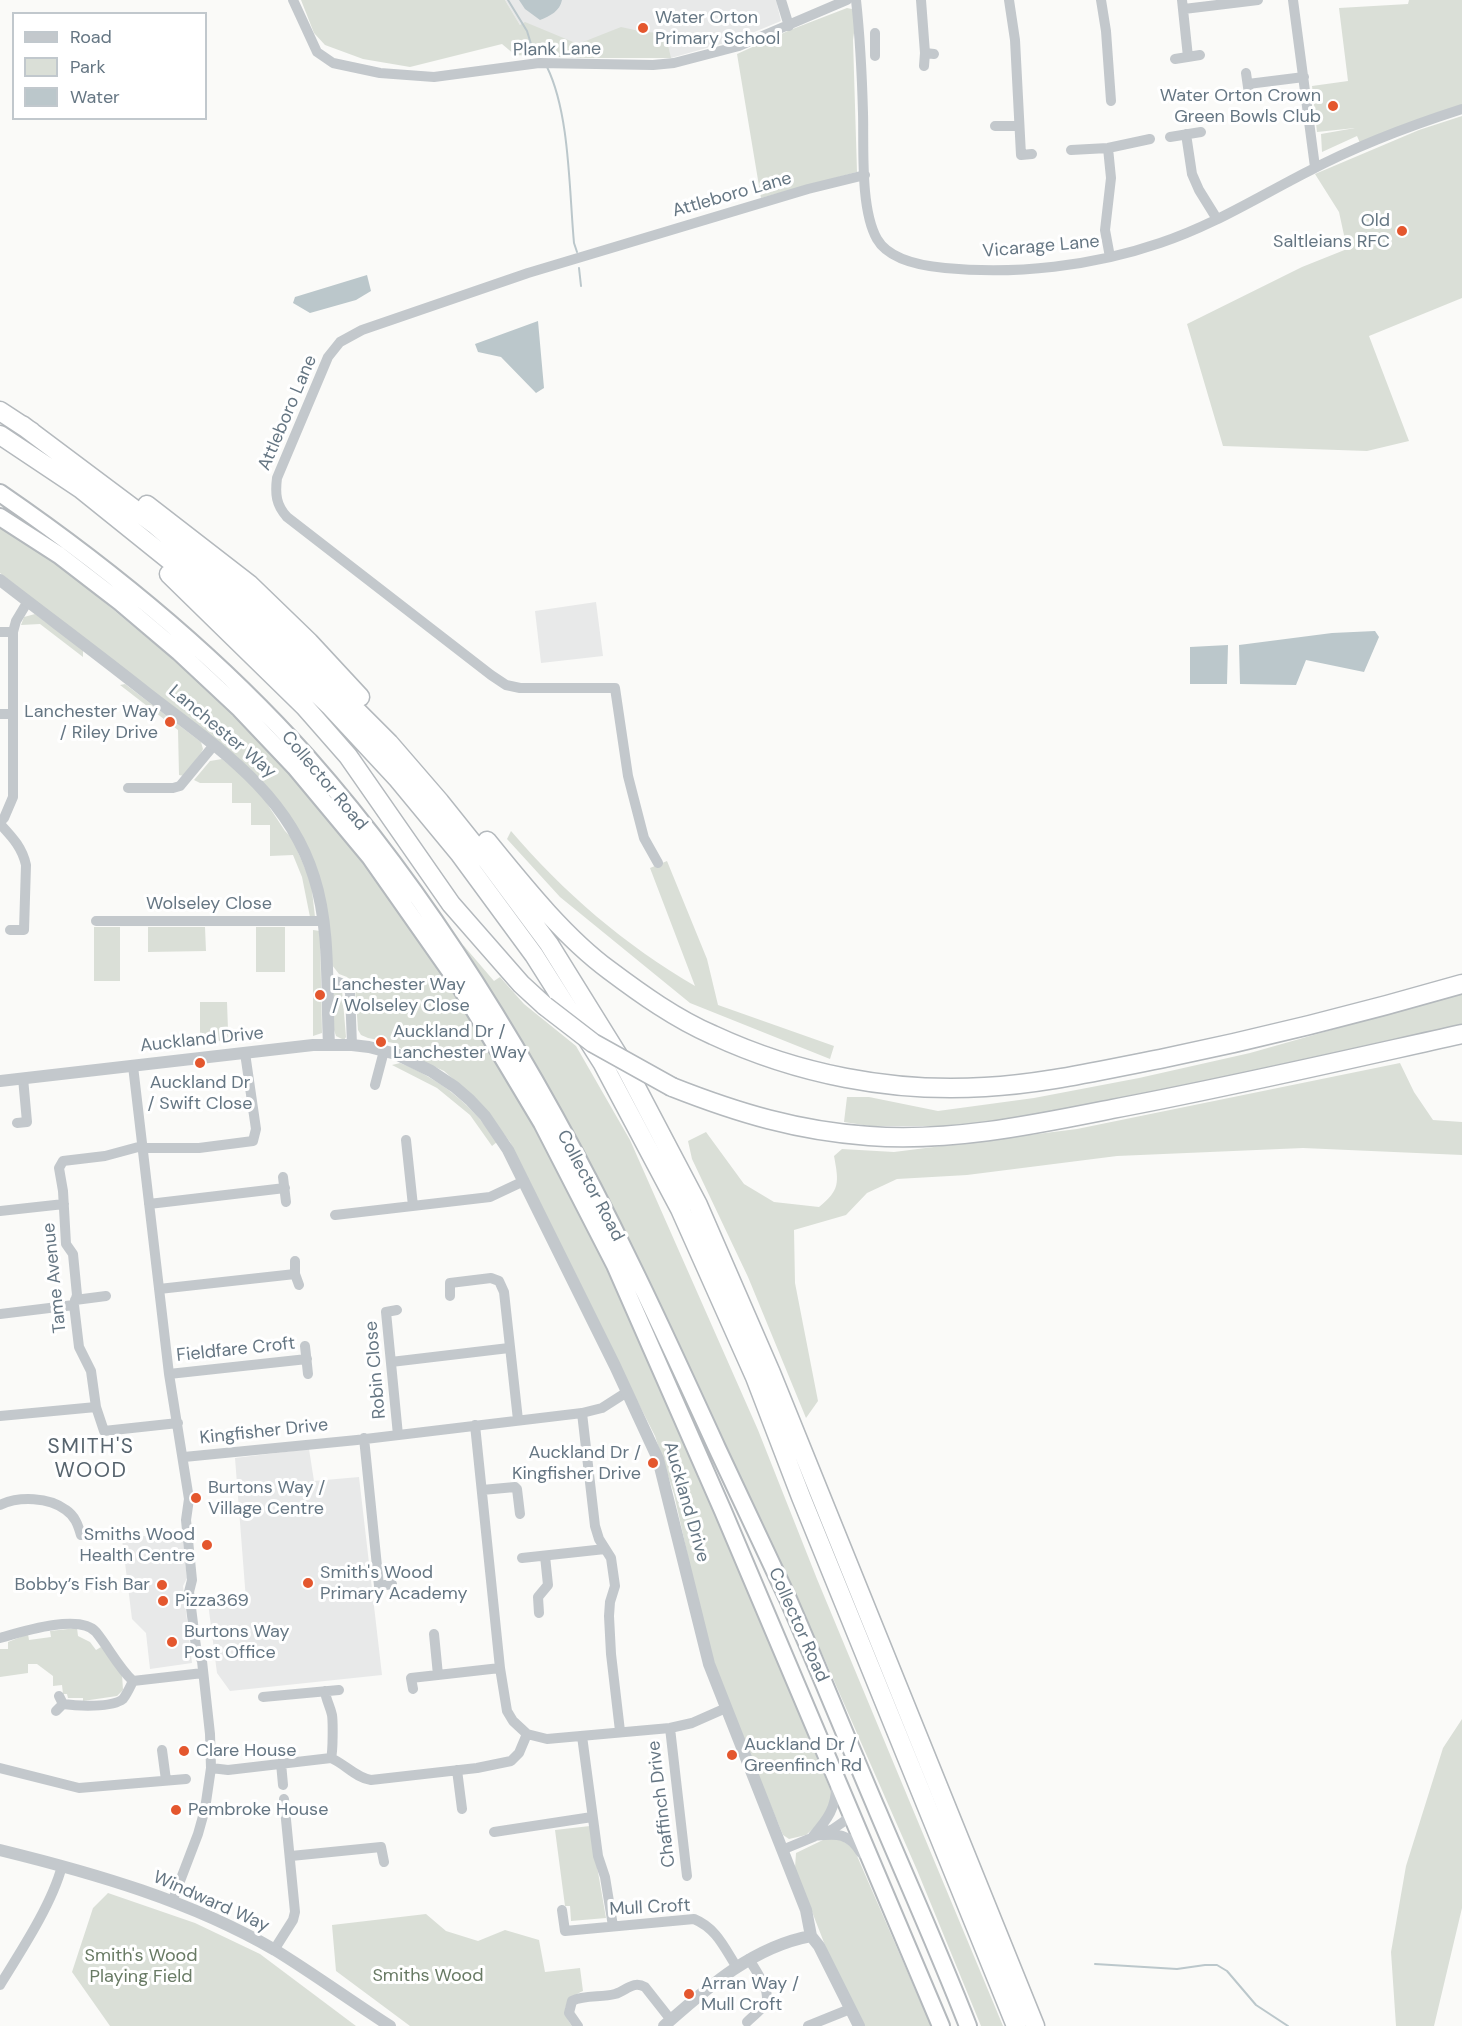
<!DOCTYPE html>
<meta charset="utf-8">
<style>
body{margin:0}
#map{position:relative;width:1462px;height:2026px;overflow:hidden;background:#fafaf8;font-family:"DM Sans",sans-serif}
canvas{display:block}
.legend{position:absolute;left:12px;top:12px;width:195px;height:108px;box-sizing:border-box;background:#fff;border:2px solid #c1c8cd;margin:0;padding:8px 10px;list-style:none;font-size:18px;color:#657683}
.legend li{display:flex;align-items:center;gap:12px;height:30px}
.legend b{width:30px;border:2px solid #c1c8cd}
</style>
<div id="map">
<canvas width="1462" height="2026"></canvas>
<ul class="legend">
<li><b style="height:8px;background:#c3c8cc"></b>Road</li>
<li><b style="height:16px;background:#dadfd7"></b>Park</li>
<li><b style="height:16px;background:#bbc7cb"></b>Water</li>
</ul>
</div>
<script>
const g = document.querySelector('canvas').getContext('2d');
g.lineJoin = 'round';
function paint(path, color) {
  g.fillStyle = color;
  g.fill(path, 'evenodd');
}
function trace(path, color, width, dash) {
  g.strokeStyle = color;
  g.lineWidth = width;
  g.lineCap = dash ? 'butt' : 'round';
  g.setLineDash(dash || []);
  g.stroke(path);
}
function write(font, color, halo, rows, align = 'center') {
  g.font = font + ' "DM Sans",sans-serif';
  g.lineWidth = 6;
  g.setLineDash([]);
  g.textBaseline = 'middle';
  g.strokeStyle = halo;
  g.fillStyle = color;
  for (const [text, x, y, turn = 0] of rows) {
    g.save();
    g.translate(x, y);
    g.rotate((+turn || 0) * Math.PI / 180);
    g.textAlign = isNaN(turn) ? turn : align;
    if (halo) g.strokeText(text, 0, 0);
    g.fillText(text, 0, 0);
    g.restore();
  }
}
paint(new Path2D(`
 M505,0h271l5,21 -46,19 -64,18 -137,-2 -7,-25 -7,-6z
 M596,602l7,54 -62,7 -6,-52z
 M309,1449l5,32 45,-4 23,198 -152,16 -13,-18 -9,-70 38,-3 -11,-142z
 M182,1531l5,47 -4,8 9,77 -42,6 -4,-36 -14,-14 -10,-80z`), '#e8e9e9');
paint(new Path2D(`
 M301,0h204l15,25 5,-3 53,22 43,-17 23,5 21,1 6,25h-91l-65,-3 -13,-11 -92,23 -47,-8 -38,-14 -11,-12z
 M1409,0h53v107l-102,36 -3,-7 -35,16 -1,-18 34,-6 -38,4 -5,-46 36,-5 -9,-73 69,-4z
 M847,8l5,1 4,10 -3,21 4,132 -96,26 -24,-144 53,-24z
 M1462,116v182l-93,38 40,105 -42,10 -144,-5 -36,-122 115,-57 45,-18 -8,-37 -24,-38 104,-44z
 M0,527l55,34 187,156 121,142 35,47 48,76 21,27 58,96 48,91 50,104 63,141 146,353 -7,24 -19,17 -17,4 -6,-4 -56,-135 -21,-62 -32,-144 -19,-58 -90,-178 -55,-116 -30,-39 -36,-32 -33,-15 -18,-13 -25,-5 -7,-3 -3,-5 -3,-44 -8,-9 -8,-3 -7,-9 -3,-40 -39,-107 -141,-129 -149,-116z
 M35,614l48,35v8l-43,-33 -19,1 3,-8z
 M125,684l76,58 2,7 -2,4 -17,23 -5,-1 -1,-45 -58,-45z
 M222,759l24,20 16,17 23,35 7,7 19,44 4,35h-5l-8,-40 -9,-22 -23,1v-31h-19v-22h-19v-20h-32l-6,-3 16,-19z
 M511,831c52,61 115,115 184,155l-45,-118 17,-7 40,98 11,46 116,41 -4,13 -140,-56 -130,-106 -53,-58z
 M94,927h26v54h-26z
 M148,927h57l1,24 -58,1z
 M256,927h29v45h-29z
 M313,930l7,1 2,102 -9,3z
 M458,943l6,3 30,35 6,-4 24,27 52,42 54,94 128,290 59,149 186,447h-22l-64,-156 -93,-212 -119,-256 -150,-299z
 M339,988l3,2 4,47 -2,3 -8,-4 -3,-9 -1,-34 3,-4z
 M1462,993v33l-250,55 -236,45h-106l-26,-4 3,-25h22l69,14 96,-13 105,-20 111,-25z
 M200,1002h27l1,28h32v4l-23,2 -24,7 -13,1z
 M400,1063c40,16 73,42 97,79l-5,4 -22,-31 -33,-27 -45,-23z
 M1400,1063l14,29 19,28 29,2v33l-159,-7 -186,8 -150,19 -70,4 -30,14 -21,22 -52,15 1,53 23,118 -12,17 -58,-141 -56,-118 -4,-18 18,-9 38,52 30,18 45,5c21,-17 20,-24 15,-51l8,-7 52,3 183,-23z
 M77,1628l1,8 12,6 6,8 5,-3 21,27 1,16 -6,6 -34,5v-3h-15l-1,-4h-4l-1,-9 -9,1v-10l-16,-12h-9v9l-28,4v-28h8v-7l20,-8 1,6 22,-3 -1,-6z
 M1462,1719v189l-28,118h-38l-5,-74 15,-86 37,-118z
 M590,1826l16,92 -35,3 -1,-15h-5l-10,-76z
 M825,1839h15l14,10 77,177h-67l-34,-68 -35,-90 1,-15z
 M108,1893l87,30 65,31 96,72h-246l-38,-54 21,-64z
 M426,1914l20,17 32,10 27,-11 34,10 6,32 35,-4 3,23c-18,8 -23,19 -11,35h-162l-74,-55 -4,-46z`), '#dadfd7');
paint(new Path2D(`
 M519,0h43c-2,11 -12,16 -22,20l-15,-11z
 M367,275l4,16 -15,9 -46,13 -17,-10 2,-6z
 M538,321l6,67 -8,5 -35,-36 -23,-5 -3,-8z
 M1375,631l4,6 -15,35 -58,-12 -10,25 -56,-1 -1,-39 93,-12z
 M1228,645l-1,39h-37v-37z`), '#bbc7cb');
trace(new Path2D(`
 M508,0l19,31 8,26
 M547,67c23,47 22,123 27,176l3,9
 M579,268l2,18
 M1095,1964l82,5 28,-4h12l10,6 29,34 32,21`), '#bbc7cb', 2);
const trunk = new Path2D(`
 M0,493c112,77 217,163 308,265 129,146 238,330 323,506 30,61 58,123 86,184 24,51 48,101 71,151 31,71 60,143 90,213 30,71 62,142 90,214
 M0,517l59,38 61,47 59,50 61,57 55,58 75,90 87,124 85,142 73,142 108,246 218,515`);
const motorway = new Path2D(`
 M0,411l32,21
 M22,425l132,99 113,97 122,122 51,59 48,60 61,82 77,124 72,137 73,168 264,653
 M0,435l81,54 138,111 112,107 66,71 62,75 75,102 69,109 77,145 75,168 46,120 215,529
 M147,505l102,79 60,58 51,55
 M169,574l136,133 43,49 103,148 70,80 24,22
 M487,841c35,43 77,96 122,129 32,24 67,49 104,65 84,39 179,58 272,52 59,-3 117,-17 175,-28 102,-21 202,-46 302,-75
 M672,1087c66,26 126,44 197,49 82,6 163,-11 243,-27 117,-22 233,-49 350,-75`);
trace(trunk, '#b4b9bd', 20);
trace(motorway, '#b4b9bd', 21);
trace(new Path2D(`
 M293,0l24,52 16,11 47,10 54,4 105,-14 114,2 21,-2 65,-17 108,-46
 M781,0l8,26
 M856,0c4,37 6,76 7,113 1,34 -3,96 14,126 12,21 46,27 68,29 71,7 148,-2 215,-25 52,-17 98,-46 147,-71 49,-26 102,-46 155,-63
 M921,0l4,53
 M1009,0l6,40 6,115 11,-1
 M1101,0l5,31 5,70
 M1182,0l6,57
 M1293,0l22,167
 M1184,9l74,-9
 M875,33v23
 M1175,59l25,-4
 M924,66l1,-13 9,1
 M1246,73l3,21
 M1248,84l56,-7
 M995,126h23
 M1186,134l6,40 7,16 18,29
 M1170,137l31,-5
 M1108,148l3,30 -6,52 5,27
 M1071,150l37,-2 42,-9
 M0,632h13
 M0,714h13
 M128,788h45l7,-2 34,-41
 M0,822l4,-4 9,-21v-165l3,-11 12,-20
 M0,824c12,13 22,23 26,41l-2,65h-14
 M658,863l-14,-25 -16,-62 -13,-88h-95l-14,-3 -15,-10 -204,-158c-11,-12 -12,-23 -10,-39l51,-121 12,-15 22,-12 166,-57 280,-84 57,-14
 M96,921h226
 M327,980c10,1 17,2 23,12l2,53
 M133,1066l36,308 20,125 -3,21 6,60 -3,12 7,55 6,14 8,73 1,34 -6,41 -7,25 -26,68
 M375,1085l9,-34
 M17,1123l10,-1 -4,-44
 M406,1140l7,66
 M142,1146l-37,10 -42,5 -4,7 4,23 3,53 7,10 4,41 -3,10 5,42 12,24 5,36 8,24 74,-8
 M143,1148h56l54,-7 3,-12 -11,-76
 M283,1177l3,25
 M149,1204l136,-16
 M0,1211l64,-7
 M335,1215l155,-18 34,-16
 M295,1261v13l4,11
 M159,1289l136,-15
 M450,1296v-13l41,-5 8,3 5,11 14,128
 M75,1300l31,-4
 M397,1310l-11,2 12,123
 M0,1314l74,-9
 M305,1346l3,28
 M391,1362l118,-14
 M169,1374l138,-15
 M582,1413l13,113 4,13 12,19 4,28 -5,16 -1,14 2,38 9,77
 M0,1416l96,-9
 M475,1425l25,243 7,43 6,10 14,13 20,5 123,-11 22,-5 34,-15
 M364,1438l15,148 13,-2
 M184,1457l173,-17 225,-27 20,-5 25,-16
 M482,1490l33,-3 2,2 3,25
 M0,1505c19,-9 49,-8 66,5 9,6 12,15 15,25
 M522,1558l83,-9
 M539,1613l-1,-16 10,-12 -3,-29
 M434,1634l4,41
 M0,1638c21,-6 80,-25 96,-6 13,16 22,35 37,49l70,-8
 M413,1689l-2,-11 89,-10
 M325,1691c1,9 5,15 7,24 1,6 1,37 -1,43
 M263,1697l76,-7
 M63,1704c14,2 49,4 60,-5 4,-5 7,-12 10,-18
 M56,1711l7,-7 -4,-8
 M670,1728l17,148
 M582,1736l16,120 7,21 8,49
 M162,1750l4,30
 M281,1763l2,22
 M0,1768l79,20 107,-9
 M211,1768l17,2 103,-12c14,6 25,20 40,22l106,-12 34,-7 8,-8 8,-19
 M457,1770l5,39
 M494,1832l98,-15
 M813,1836c22,-2 35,-5 48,17
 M813,1836c14,-16 24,-29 23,-52
 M782,1850l51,-21 20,-14
 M291,1856l90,-9 3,15
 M562,1910l3,21 129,-12c22,9 30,28 42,47
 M274,1950l19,-30 2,-8 -11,-113
 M0,1985c21,-34 52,-81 62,-119
 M747,2022c6,-6 13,-11 18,-18 8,-11 -10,-34 -16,-45
 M578,2026l-9,-13 3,-12c13,-7 29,-3 43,-7 11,-3 18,-14 30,-7l26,33
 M808,2026l42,-17`), '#c3c8cc', 10);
trace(new Path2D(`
 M0,580c49,38 99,75 148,114 67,52 139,97 166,183 17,53 12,112 15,167
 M0,1081l313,-36h39l17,2 27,7 35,17 24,16 15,13 15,16 23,34 107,216 43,93 51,205 97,246 5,26 8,10 40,80
 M0,1850c94,23 191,51 275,100 39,24 76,51 115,76
 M664,2026c43,-38 88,-79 147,-90`), '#c3c8cc', 12);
trace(trunk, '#fff', 16);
trace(motorway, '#fff', 18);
const motorwayBridge = new Path2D(`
 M545,1006l48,37 79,44`);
trace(motorwayBridge, '#b4b9bd', 21, []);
trace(motorwayBridge, '#fff', 18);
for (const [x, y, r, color] of [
 [643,28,6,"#e4572e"],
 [1333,106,6,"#e4572e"],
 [1402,231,6,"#e4572e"],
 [170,722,6,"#e4572e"],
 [320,995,6,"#e4572e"],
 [381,1042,6,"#e4572e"],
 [200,1063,6,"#e4572e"],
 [653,1463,6,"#e4572e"],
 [196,1498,6,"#e4572e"],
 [207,1545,6,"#e4572e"],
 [308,1583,6,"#e4572e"],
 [162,1585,6,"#e4572e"],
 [163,1601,6,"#e4572e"],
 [172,1642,6,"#e4572e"],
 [184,1751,6,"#e4572e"],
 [732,1755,6,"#e4572e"],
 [176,1810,6,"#e4572e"],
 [689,1994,6,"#e4572e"]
]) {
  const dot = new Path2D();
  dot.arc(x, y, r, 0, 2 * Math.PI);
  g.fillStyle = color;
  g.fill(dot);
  trace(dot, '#fff', 2);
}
write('18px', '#657683', '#fff', [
 ["Water Orton",655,18],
 ["Primary School",655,39],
 ["Water Orton Crown",1321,96,"right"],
 ["Green Bowls Club",1321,117,"right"],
 ["Old",1390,221,"right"],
 ["Saltleians RFC",1390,242,"right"],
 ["Lanchester Way",158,712,"right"],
 ["/ Riley Drive",158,733,"right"],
 ["Lanchester Way",332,985],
 ["/ Wolseley Close",332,1006],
 ["Auckland Dr /",393,1032],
 ["Lanchester Way",393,1053],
 ["Auckland Dr",200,1083,"center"],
 ["/ Swift Close",200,1104,"center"],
 ["Auckland Dr /",641,1453,"right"],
 ["Kingfisher Drive",641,1474,"right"],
 ["Burtons Way /",208,1488],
 ["Village Centre",208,1509],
 ["Smiths Wood",195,1535,"right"],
 ["Health Centre",195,1556,"right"],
 ["Smith's Wood",320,1573],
 ["Primary Academy",320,1594],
 ["Bobby’s Fish Bar",150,1585,"right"],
 ["Pizza369",175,1601],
 ["Burtons Way",184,1632],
 ["Post Office",184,1653],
 ["Auckland Dr /",744,1745],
 ["Greenfinch Rd",744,1766],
 ["Clare House",196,1751],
 ["Pembroke House",188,1810],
 ["Arran Way /",701,1984],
 ["Mull Croft",701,2005]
], 'left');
write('18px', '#657683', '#fff', [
 ["Plank Lane",557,50,-1],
 ["Attleboro Lane",732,195,-16],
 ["Vicarage Lane",1041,247,-5],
 ["Attleboro Lane",288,413,-67],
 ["Lanchester Way",222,732,40],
 ["Collector Road",324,781,50],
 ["Wolseley Close",209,904],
 ["Auckland Drive",202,1040,-6],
 ["Collector Road",590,1186,62],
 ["Tame Avenue",55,1278,-96],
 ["Fieldfare Croft",236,1350,-6],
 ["Robin Close",376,1370,-95],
 ["Kingfisher Drive",264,1432,-6],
 ["Auckland Drive",686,1502,74],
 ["Collector Road",798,1625,66],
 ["Chaffinch Drive",662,1804,-97],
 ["Windward Way",211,1902,24],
 ["Mull Croft",650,1908,-3]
]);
write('18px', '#687a64', '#fff', [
 ["Smith's Wood",141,1956],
 ["Playing Field",141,1977],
 ["Smiths Wood",428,1976]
]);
g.letterSpacing = '1.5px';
write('21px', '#57646e', '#fff', [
 ["SMITH'S",91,1447],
 ["WOOD",91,1471]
]);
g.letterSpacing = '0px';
</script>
